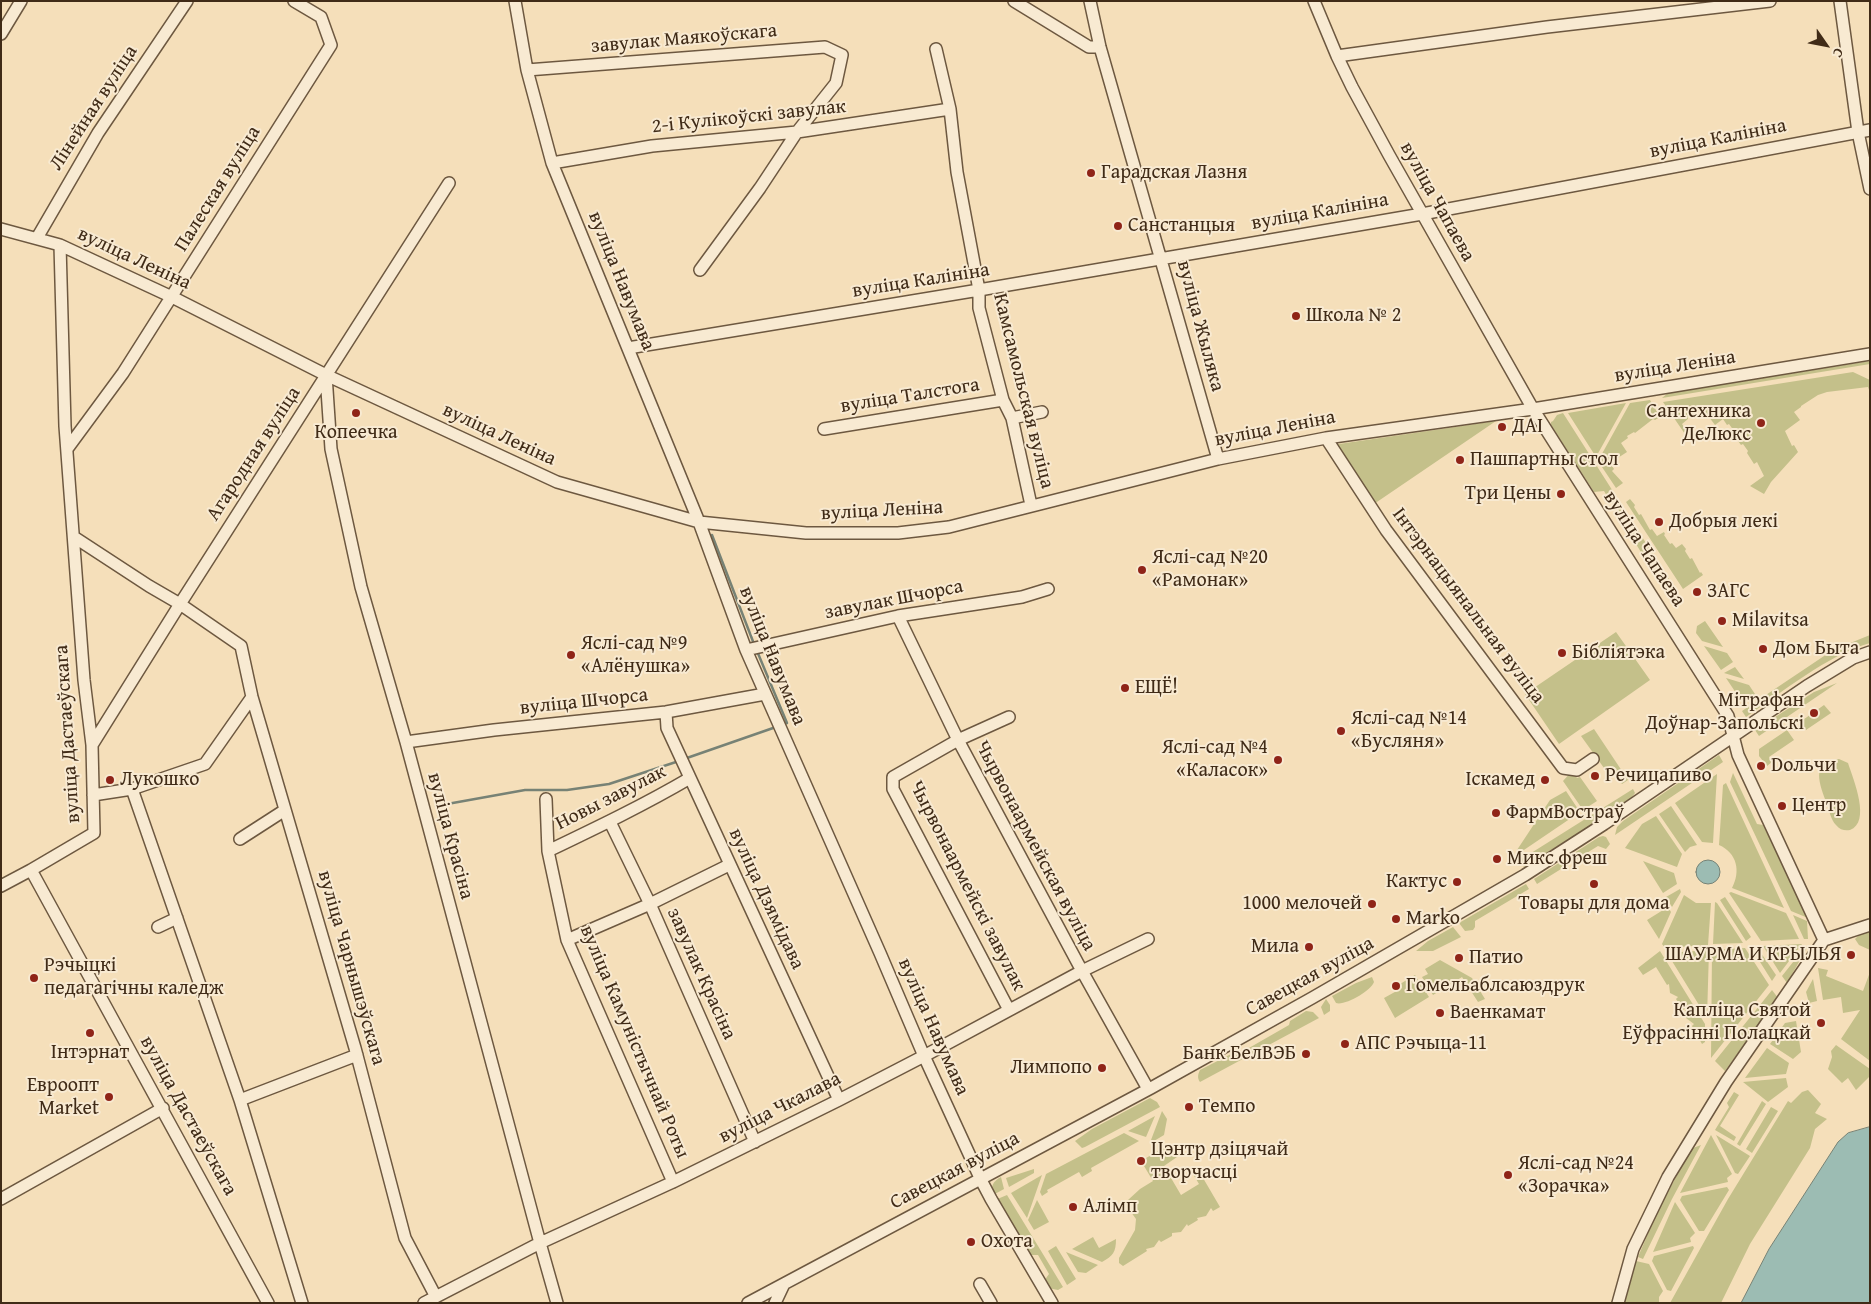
<!DOCTYPE html>
<meta charset="utf-8">
<style>
body{margin:0}
#map{position:relative;width:1871px;height:1304px;overflow:hidden;background:#f5dfba;font-family:"Gentium Book Plus",serif}
canvas{display:block}
.frame{position:absolute;inset:0;border:2px solid #402b17;pointer-events:none}
.north{position:absolute;left:1801px;top:20px;width:50px;height:50px;-webkit-text-stroke:4px #f8ead2;paint-order:stroke;rotate:123deg;font-size:14px;font-weight:700;line-height:20px;text-align:center;color:#402b17}
.north::after{content:'';display:block;margin:auto;width:18px;height:22px;background:#402b17;clip-path:polygon(50% 0,100% 100%,50% 72%,0 100%)}
</style>
<div id="map">
<canvas width="1871" height="1304"></canvas>
<div class="frame"></div>
<div class="north">С</div>
</div>
<script>
const g = document.querySelector('canvas').getContext('2d');
g.lineJoin = 'round';
function paint(path, color) {
  g.fillStyle = color;
  g.fill(path, 'evenodd');
}
function trace(path, color, width, dash) {
  g.strokeStyle = color;
  g.lineWidth = width;
  g.lineCap = dash ? 'butt' : 'round';
  g.setLineDash(dash || []);
  g.stroke(path);
}
function write(font, color, halo, rows, align = 'center') {
  g.font = font + ' "Gentium Book Plus",serif';
  g.lineWidth = 4;
  g.setLineDash([]);
  g.textBaseline = 'middle';
  g.strokeStyle = halo;
  g.fillStyle = color;
  for (const [text, x, y, turn = 0] of rows) {
    g.save();
    g.translate(x, y);
    g.rotate((+turn || 0) * Math.PI / 180);
    g.textAlign = isNaN(turn) ? turn : align;
    if (halo) g.strokeText(text, 0, 0);
    g.fillText(text, 0, 0);
    g.restore();
  }
}
paint(new Path2D(`
 M1870,361v3l-208,34 6,-5 6,-1z
 M1853,372l17,8v13l-2,-6 -41,5 -9,3 -17,11v1l-7,5 6,8 -15,11 7,15 2,-1 4,7 -27,30 -7,12 -14,-8 14,-10 -7,-14 -3,2 -7,-11 1,-2 -5,-7 -2,1 -9,-12 2,-2 -5,-7 -2,1 -4,-6 -8,6 -12,-16 -15,8v2l-6,5 8,12 -3,1 -24,-35z
 M1650,400l10,17 -5,3 -2,-1 -18,14 -1,-1 -7,4 1,2 -7,5 6,9 -17,11 4,6 -2,2 11,12 -7,5 -18,-27 32,-58z
 M1626,403l-30,54 -28,-44z
 M1563,413l111,174 -9,5 -61,-101 -10,1 -43,-67v-3l2,-1 4,-6z
 M1496,421l-125,85 -41,-61 9,-1z
 M1630,499l5,6 -1,2 5,8 2,-1 9,16 2,-1 5,7 7,-4 1,2 -1,1 6,9 2,-1 4,5 6,-4 4,5 -1,2 5,8 2,-1 8,15 1,-1 2,3 -20,14 -57,-87z
 M1705,621l18,26 -21,-6 -6,-8 1,-7z
 M1616,632l34,48 -91,64 -34,-50z
 M1870,635v8c-42,12 -88,49 -124,74l-4,-6 91,-61z
 M1704,646l23,7 6,9 -12,8z
 M1735,667l9,12 -20,-6z
 M1726,678l23,7 6,9 -13,8z
 M1837,683l-78,53 -4,-6 59,-38z
 M1824,705l7,8 -25,17 -6,-8z
 M1594,729l34,51 -6,4 -12,-17 -6,1 -23,-32z
 M1787,730l7,10 -25,17 3,5 -5,4 -8,-10v-7z
 M1719,755l4,7 -108,73 2,-8 6,-6z
 M1839,759l9,4c6,18 23,59 2,67 -5,1 -10,0 -14,-5 -5,-5 -7,-15 -9,-21 -7,-18 -18,-44 12,-45z
 M1572,771l5,7 3,-1 17,24 -14,9 -20,-29z
 M1733,773l24,51 6,1 43,85 2,8 -17,-7 -61,-129z
 M1717,774l-4,69 -11,-1 -27,-39z
 M1726,783l58,125 -52,-20c9,-17 5,-35 -13,-43l4,-60z
 M1633,789l2,4 -7,9 -104,65 -4,-7z
 M1566,791l14,21 -62,42 -1,-4 33,-50z
 M1671,806l26,39 -7,2 -5,5 -26,-38z
 M1656,816l26,38 -5,13 -52,-19 17,-24z
 M1603,836l3,1 4,7 -4,5 -8,-3 -61,38 -3,-5 65,-42z
 M1643,861l31,12 3,11 -14,9z
 M1526,884l3,5 -54,32v6l-2,3 -8,1 -6,-8z
 M1680,889l1,3 -9,15 -6,-10z
 M1731,892l55,21 13,26 -38,2 -32,-48z
 M1684,895l12,8h15l-3,42 -43,3 -3,-4z
 M1725,897l26,40 -5,4 -26,-41z
 M1715,902l2,1 26,40 -30,1z
 M1668,907l3,5 -12,27 -12,-19z
 M1793,915l14,6 1,18h-4z
 M1453,927l8,10 -28,14h-17l12,-10z
 M1870,931v19l-11,-5 -4,-6 4,-4z
 M1802,944l-22,29 -17,-27z
 M1808,946l-21,37 -5,-7 23,-29z
 M1745,948l24,37 -58,73 1,-108z
 M1709,950l-2,68 -40,-65z
 M1759,950l17,25 -4,6 -17,-27z
 M1660,951l45,73v18l-3,2 -10,-18 2,-2 -8,-6 -1,-9 -2,1 -7,-11 2,-2 -8,-4 -1,-9 -2,1 -11,-18 -13,8 -5,-7z
 M1440,960l32,18 13,21 -7,3 -16,-25 -29,18 -11,-18 6,-3 -3,-5z
 M1818,968l10,2 -2,6 37,15 7,-19v89l-29,-22 19,-29 -17,3 -2,-16 -18,3z
 M1415,975l14,22 -34,21 -11,-20 18,-10 -2,-4z
 M1372,977l2,5c-3,9 -29,24 -38,21l-4,-7 24,-13z
 M1813,979l4,22 -8,2 -3,-11z
 M1772,990l6,8 -53,73 -10,-10z
 M1326,999l4,6v6l-6,4 -3,-8z
 M1306,1011l7,1 6,6 -119,64c-3,-4 -2,-8 0,-12l31,-16 4,2 54,-31 1,-4z
 M1796,1021l5,31 -8,7 -23,-15 15,-21z
 M1836,1045l34,24v7l-14,14 -8,-12 -6,5 -14,-14 4,-12 -1,-6z
 M1767,1048l22,15 -3,11 -41,4z
 M1786,1078l2,9 -20,15 -25,-20z
 M1808,1090l13,14 -6,9 12,6 -12,10 -5,19 -60,96 -29,59h-51l58,-104 60,-98 3,2 11,-11z
 M1734,1092l5,3 -19,31 16,11 -2,4 -19,-11 14,-23 -2,-4z
 M1150,1098l7,4 3,5 -75,40 -3,1 -7,-7 17,-12z
 M1762,1101l4,3 -26,42 -3,-2z
 M1771,1107l7,4 -26,42 -6,-4z
 M1162,1111l5,8 -3,16 -10,6 -3,-1z
 M1155,1116l-9,21 -18,-6z
 M1124,1133l15,8 -48,27 1,3 -10,6 -3,-5 -32,18 1,2 -6,4 -2,-4 6,-18z
 M1711,1135l21,39 -5,4 1,4 -48,11z
 M1716,1135l34,21 -12,18 -3,-1z
 M1170,1144l7,13 -13,9 17,29 18,-11 -9,-15 6,-3 24,41 -7,4 -2,-3 -5,8 -9,2 1,2 -10,6 -1,-2 -6,8 -9,1v3l-11,6 -2,-2 -5,7 -8,2 1,2 -24,15 -4,-3v-5l16,-28 1,-11 -8,-11v-8l12,-11 13,-8 -12,-20z
 M1701,1145l-29,54 -29,60 -5,-2 20,-47 23,-42 12,-20z
 M1034,1169v4l-25,14 -3,-9z
 M1042,1175l-15,43 -16,-25z
 M1001,1177l3,12 -11,6c-3,-8 0,-14 8,-18z
 M1727,1187l2,3 -25,41h-5l-19,-31 2,-4z
 M1007,1195l56,92 -5,3 -10,-2 -4,-7 5,-7 -11,-19h-10l-33,-55z
 M1037,1200l12,22 -15,8 -6,-10z
 M1675,1202l20,31 -5,5 1,4 -38,10z
 M1093,1237l6,11 17,-9c0,13 -3,17 -14,23l-30,-13z
 M1056,1246l20,33 -9,6 -19,-34z
 M1693,1246l1,2 -23,43 -4,-1 -15,-29 2,-5z
 M1066,1252l32,13 -12,8 -8,-1z
 M1636,1261l13,3 14,27 -4,6v6h-37z`), '#c4c08a');
const water = new Path2D(`
 M1696 872a12 12 0 1 1 24 0a12 12 0 1 1-24 0Z
 M1870,1127v176h-129l28,-54 69,-107 10,-9z`);
paint(water, '#9cbcb3');
trace(water, '#778275', 1);
trace(new Path2D(`
 M712,535l42,109
 M757,651l30,72 -3,1
 M684,759l92,-32
 M436,806l89,-16h42l42,-6 70,-23`), '#778275', 2.5);
const minor = new Path2D(`
 M515,1l12,69 25,93 147,359 47,128 134,303 44,103 57,124 10,19 61,104
 M1014,1l75,46h11
 M1090,1l10,46 118,412
 M1314,1l23,55 15,31 37,68 144,254 195,307 10,39 86,185
 M1840,1l18,131 12,57
 M1,34l20,-33
 M936,49l14,60 7,63 22,118v18l24,92 9,18 19,87
 M1337,56l210,-29 223,-26
 M527,70l298,-23 17,8 -6,28 -39,49 -37,56 -60,82
 M552,163l100,-17 145,-14 153,-23
 M1,229l59,16 112,52 154,78 231,107 142,40 107,11h92l51,-6 269,-68 108,-21 207,-29 337,-55
 M37,238l61,-105 89,-132
 M60,245l5,181 19,254 8,65 2,88 -63,37 237,433
 M628,348l351,-58 443,-76 448,-84
 M326,375l5,74 30,138 45,155 134,501 17,60
 M1012,418l30,-6
 M824,429l179,-29
 M1326,438l60,92 177,238 14,2 16,-11
 M67,449l56,-76 208,-328 -10,-28 -27,-16
 M74,537l75,49 31,18 61,42 11,51 103,351 50,190 31,59
 M898,616l60,124 124,231 66,118
 M746,650l152,-34 124,-19 26,-8
 M666,712l1,16 172,372
 M1009,717l-51,23 -65,37v12l116,221
 M406,742l88,-12 172,-18 99,-18
 M92,745l88,-141 269,-421
 M132,789l108,311 62,203
 M93,795l39,-6 73,-25 47,-67
 M546,799l2,52 19,89 106,242
 M610,822l40,82 105,238
 M240,839l45,-29
 M548,851c48,-23 96,-46 142,-73
 M1,886l30,-16
 M158,927l19,-9
 M567,940l83,-36 79,-39
 M240,1100l117,-45
 M1,1199l162,-91
 M980,1284l11,19
 M424,1303l116,-60 133,-61 166,-82 85,-44 158,-85 66,-32
 M748,1303l403,-215 161,-90 213,-123 79,-51 203,-138 46,-28 17,-6
 M775,1303l9,-19
 M1618,1303l15,-54 35,-72 58,-95 98,-142 46,-15`);
trace(minor, '#6d5840', 14);
trace(minor, '#f8ead2', 11);
for (const [x, y, r, color] of [
 [1091,173,5,"#8f2418"],
 [1118,226,5,"#8f2418"],
 [1296,316,5,"#8f2418"],
 [356,413,5,"#8f2418"],
 [1761,423,5,"#8f2418"],
 [1502,427,5,"#8f2418"],
 [1460,460,5,"#8f2418"],
 [1561,494,5,"#8f2418"],
 [1659,522,5,"#8f2418"],
 [1142,570,5,"#8f2418"],
 [1697,592,5,"#8f2418"],
 [1722,621,5,"#8f2418"],
 [1763,649,5,"#8f2418"],
 [1562,653,5,"#8f2418"],
 [571,655,5,"#8f2418"],
 [1125,688,5,"#8f2418"],
 [1814,713,5,"#8f2418"],
 [1341,731,5,"#8f2418"],
 [1278,760,5,"#8f2418"],
 [1761,766,5,"#8f2418"],
 [1595,776,5,"#8f2418"],
 [110,780,5,"#8f2418"],
 [1545,780,5,"#8f2418"],
 [1782,806,5,"#8f2418"],
 [1496,813,5,"#8f2418"],
 [1497,859,5,"#8f2418"],
 [1457,882,5,"#8f2418"],
 [1594,884,5,"#8f2418"],
 [1372,904,5,"#8f2418"],
 [1396,919,5,"#8f2418"],
 [1309,947,5,"#8f2418"],
 [1851,955,5,"#8f2418"],
 [1459,958,5,"#8f2418"],
 [34,978,5,"#8f2418"],
 [1396,986,5,"#8f2418"],
 [1440,1013,5,"#8f2418"],
 [1821,1023,5,"#8f2418"],
 [90,1033,5,"#8f2418"],
 [1345,1044,5,"#8f2418"],
 [1306,1054,5,"#8f2418"],
 [1102,1068,5,"#8f2418"],
 [109,1097,5,"#8f2418"],
 [1189,1107,5,"#8f2418"],
 [1141,1161,5,"#8f2418"],
 [1508,1175,5,"#8f2418"],
 [1073,1207,5,"#8f2418"],
 [971,1242,5,"#8f2418"]
]) {
  const dot = new Path2D();
  dot.arc(x, y, r, 0, 2 * Math.PI);
  g.fillStyle = color;
  g.fill(dot);
  trace(dot, '#f8ead2', 2);
}
write('20px', '#402b17', '#f8ead2', [
 ["завулак Маякоўскага",684,39,-5],
 ["Лінейная вуліца",94,108,-57],
 ["2-і Кулікоўскі завулак",749,117,-6],
 ["вуліца Калініна",1718,139,-11],
 ["Палеская вуліца",218,189,-58],
 ["вуліца Чапаева",1437,202,61],
 ["вуліца Калініна",1320,212,-10],
 ["вуліца Леніна",134,259,25],
 ["вуліца Навумава",621,281,68],
 ["вуліца Калініна",921,281,-9],
 ["вуліца Жыляка",1200,326,75],
 ["вуліца Леніна",1675,367,-9],
 ["Камсамольская вуліца",1023,391,76],
 ["вуліца Талстога",910,396,-9],
 ["вуліца Леніна",1275,429,-11],
 ["вуліца Леніна",499,435,25],
 ["Агародная вуліца",254,454,-57],
 ["вуліца Леніна",882,511,-3],
 ["вуліца Чапаева",1644,549,57],
 ["завулак Шчорса",894,600,-11],
 ["Інтэрнацыянальная вуліца",1468,606,53],
 ["вуліца Навумава",772,656,68],
 ["вуліца Шчорса",584,702,-6],
 ["вуліца Дастаеўскага",68,734,-94],
 ["Новы завулак",611,798,-27],
 ["вуліца Красіна",450,836,75],
 ["Чырвонаармейская вуліца",1035,846,62],
 ["Чырвонаармейскі завулак",967,886,63],
 ["вуліца Дзямідава",766,899,65],
 ["вуліца Чарнышэўскага",351,968,74],
 ["завулак Красіна",701,974,66],
 ["Савецкая вуліца",1310,977,-29],
 ["вуліца Навумава",933,1027,66],
 ["вуліца Камуністычнай Роты",634,1042,67],
 ["вуліца Чкалава",780,1108,-27],
 ["вуліца Дастаеўскага",188,1116,61],
 ["Савецкая вуліца",955,1171,-28]
]);
write('20px', '#402b17', '#f8ead2', [
 ["Гарадская Лазня",1101,173],
 ["Санстанцыя",1128,226],
 ["Школа № 2",1306,316],
 ["Сантехника",1751,412,"right"],
 ["ДеЛюкс",1751,435,"right"],
 ["ДАІ",1512,427],
 ["Копеечка",356,433,"center"],
 ["Пашпартны стол",1470,460],
 ["Три Цены",1551,494,"right"],
 ["Добрыя лекі",1669,522],
 ["Яслі-сад №20",1152,558],
 ["«Рамонак»",1152,581],
 ["ЗАГС",1707,592],
 ["Milavitsa",1732,621],
 ["Яслі-сад №9",581,644],
 ["«Алёнушка»",581,667],
 ["Дом Быта",1773,649],
 ["Бібліятэка",1572,653],
 ["ЕЩЁ!",1135,688],
 ["Мітрафан",1804,701,"right"],
 ["Доўнар-Запольскі",1804,724,"right"],
 ["Яслі-сад №14",1351,719],
 ["«Бусляня»",1351,742],
 ["Яслі-сад №4",1268,748,"right"],
 ["«Каласок»",1268,771,"right"],
 ["Doльчи",1771,766],
 ["Речицапиво",1605,776],
 ["Лукошко",120,780],
 ["Іскамед",1535,780,"right"],
 ["Центр",1792,806],
 ["ФармВостраў",1506,813],
 ["Микс фреш",1507,859],
 ["Кактус",1447,882,"right"],
 ["1000 мелочей",1362,904,"right"],
 ["Товары для дома",1594,904,"center"],
 ["Marko",1406,919],
 ["Мила",1299,947,"right"],
 ["ШАУРМА И КРЫЛЬЯ",1841,955,"right"],
 ["Патио",1469,958],
 ["Рэчыцкі",44,966],
 ["педагагічны каледж",44,989],
 ["Гомельаблсаюздрук",1406,986],
 ["Капліца Святой",1811,1011,"right"],
 ["Еўфрасінні Полацкай",1811,1034,"right"],
 ["Ваенкамат",1450,1013],
 ["АПС Рэчыца-11",1355,1044],
 ["Інтэрнат",90,1053,"center"],
 ["Банк БелВЭБ",1296,1054,"right"],
 ["Лимпопо",1092,1068,"right"],
 ["Евроопт",99,1086,"right"],
 ["Market",99,1109,"right"],
 ["Темпо",1199,1107],
 ["Цэнтр дзіцячай",1151,1150],
 ["творчасці",1151,1173],
 ["Яслі-сад №24",1518,1164],
 ["«Зорачка»",1518,1187],
 ["Алімп",1083,1207],
 ["Охота",981,1242]
], 'left');
</script>
